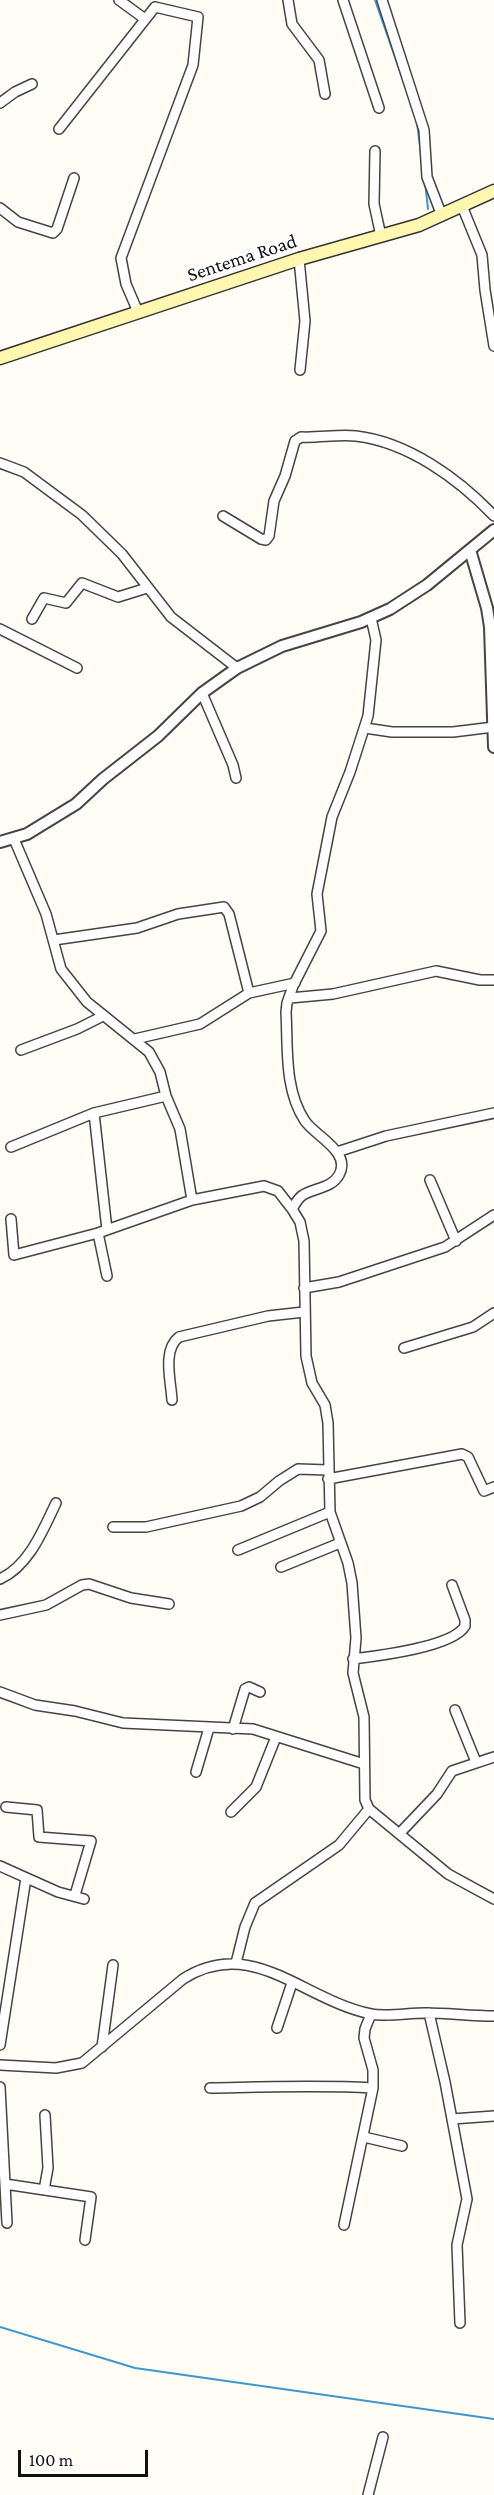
<!DOCTYPE html>
<style>
body{margin:0}
#map{position:relative;width:494px;height:2495px;overflow:hidden;background:#fffdf5;font-family:"Crimson Pro",serif}
canvas{display:block}
.scale{position:absolute;left:18px;top:2450px;width:130px;height:27px;box-sizing:border-box;border:3px solid #111;border-top:0;padding-left:8px;font-size:18px;line-height:21px;white-space:nowrap;color:#111;-webkit-text-stroke:4px #fff;paint-order:stroke}
</style>
<div id="map">
<canvas width="494" height="2495"></canvas>
<div class="scale">100 m</div>
</div>
<script>
const g = document.querySelector('canvas').getContext('2d');
g.lineJoin = 'round';
function trace(path, color, width, dash) {
  g.strokeStyle = color;
  g.lineWidth = width;
  g.lineCap = dash ? 'butt' : 'round';
  g.setLineDash(dash || []);
  g.stroke(path);
}
function write(font, color, halo, rows, align = 'center') {
  g.font = font + ' "Crimson Pro",serif';
  g.lineWidth = 6;
  g.setLineDash([]);
  g.textBaseline = 'middle';
  g.strokeStyle = halo;
  g.fillStyle = color;
  for (const [text, x, y, turn = 0] of rows) {
    g.save();
    g.translate(x, y);
    g.rotate((+turn || 0) * Math.PI / 180);
    g.textAlign = isNaN(turn) ? turn : align;
    if (halo) g.strokeText(text, 0, 0);
    g.fillText(text, 0, 0);
    g.restore();
  }
}
trace(new Path2D(`
 M375,0l36,103
 M417,123l4,30
 M425,182l3,27
 M0,2327l135,41 359,51`), '#3f96cf', 2);
const minor = new Path2D(`
 M119,0l26,19
 M288,0l4,24 27,36 6,34
 M343,0l36,108
 M382,0l42,130 3,47 15,39
 M0,103l15,-11 17,-8
 M59,129l96,-122
 M375,151l-1,53 7,32
 M462,206l20,49 3,35 9,56
 M0,208l18,14 35,11 4,-4 17,-51
 M299,259l6,62 -5,49
 M138,312l-12,-28 -5,-26 72,-193 5,-48 -43,-10
 M0,463l24,9 58,43 40,39 49,63 66,51
 M223,516l38,23 5,1 3,-4 5,-35 11,-25 10,-35 6,-4c18,1 37,-3 55,-1 52,6 103,43 138,80
 M32,619l12,-21 22,5 16,-20 36,14 29,-9
 M0,629l77,39
 M202,693l31,72 3,13
 M365,728l27,4h61l41,-5
 M14,839l32,75 15,55 26,33 62,50 11,20 6,24
 M54,940l83,-12 41,-14 46,-7 5,7 20,79
 M290,998l43,-4 103,-23 44,9h14
 M135,1039l65,-15 49,-31 46,-10
 M21,1050l56,-21 26,-13
 M94,1113l13,117
 M11,1147l83,-34 72,-17 14,33 12,71
 M337,1152l49,-16 108,-23
 M430,1180l26,61
 M292,1209c3,-5 6,-11 11,-14 11,-7 29,-7 36,-20 13,-23 -24,-39 -34,-54 -21,-31 -17,-74 -19,-109l1,-9 6,-17 28,-55 -4,-37 15,-77 18,-45 18,-56 8,-76 -5,-22
 M11,1219l3,36 84,-22 94,-33 72,-14 14,5 14,18 8,13 4,19 2,115 6,27 13,22 3,18 2,89 18,51 4,20 4,55 -3,35 11,44 1,83 4,9 79,65 46,25
 M98,1233l9,43
 M304,1288l35,-6 106,-35 49,-32
 M404,1348l69,-21 21,-14
 M172,1400c-1,-19 -10,-50 7,-63l89,-21 36,-4
 M328,1479l134,-25 6,3 16,34 10,-4
 M113,1527h33l95,-21 19,-9 19,-16 19,-12 30,1
 M238,1550l92,-38
 M281,1567l59,-24
 M0,1579c29,-13 43,-49 56,-76
 M0,1615l46,-10 36,-20 7,-1 42,14 38,6
 M353,1659c24,-3 100,-12 112,-33v-6l-13,-35
 M0,1692l35,13 40,6 48,12 130,6 111,35
 M455,1710l21,52
 M233,1729l12,-40 4,-2 11,5
 M196,1772l13,-44
 M6,1807l31,3 2,27 52,4 -16,54
 M231,1812l25,-25 20,-50
 M399,1834l38,-40 15,-23 42,-14
 M0,1866l58,26 26,7
 M236,1963l9,-36 10,-24 84,-58 30,-36
 M429,2013l16,69 22,117 -10,46 3,78
 M277,2028l15,-45
 M0,2045l26,-167
 M102,2047l11,-82
 M0,2065l56,3 26,-5 101,-84c69,-44 120,21 188,35 16,3 37,-1 54,-1 23,0 46,3 69,3
 M0,2087l7,136
 M210,2088c55,-1 109,-3 163,0
 M452,2119l42,-3
 M364,2137l38,9
 M5,2184l86,13 -6,43
 M44,2190l4,-22 -3,-53
 M344,2225l29,-137v-18l-9,-32 1,-9 6,-15
 M368,2495l15,-58`);
const tertiary = new Path2D(`
 M470,550l17,58 3,19 4,120
 M0,842l27,-8 49,-30 27,-25 55,-43 44,-43 35,-25 45,-22 79,-24 29,-13 37,-24 67,-55`);
const secondary = new Path2D(`
 M0,358l299,-99 120,-34 75,-34`);
trace(minor, '#444', 12);
trace(tertiary, '#444', 14);
trace(secondary, '#333', 15);
trace(minor, '#fff', 9);
trace(tertiary, '#fff', 10);
trace(secondary, '#fff6b0', 12);
write('20px', '#111', '#fff', [
 ["Sentema Road",242,258,-18]
]);
</script>
